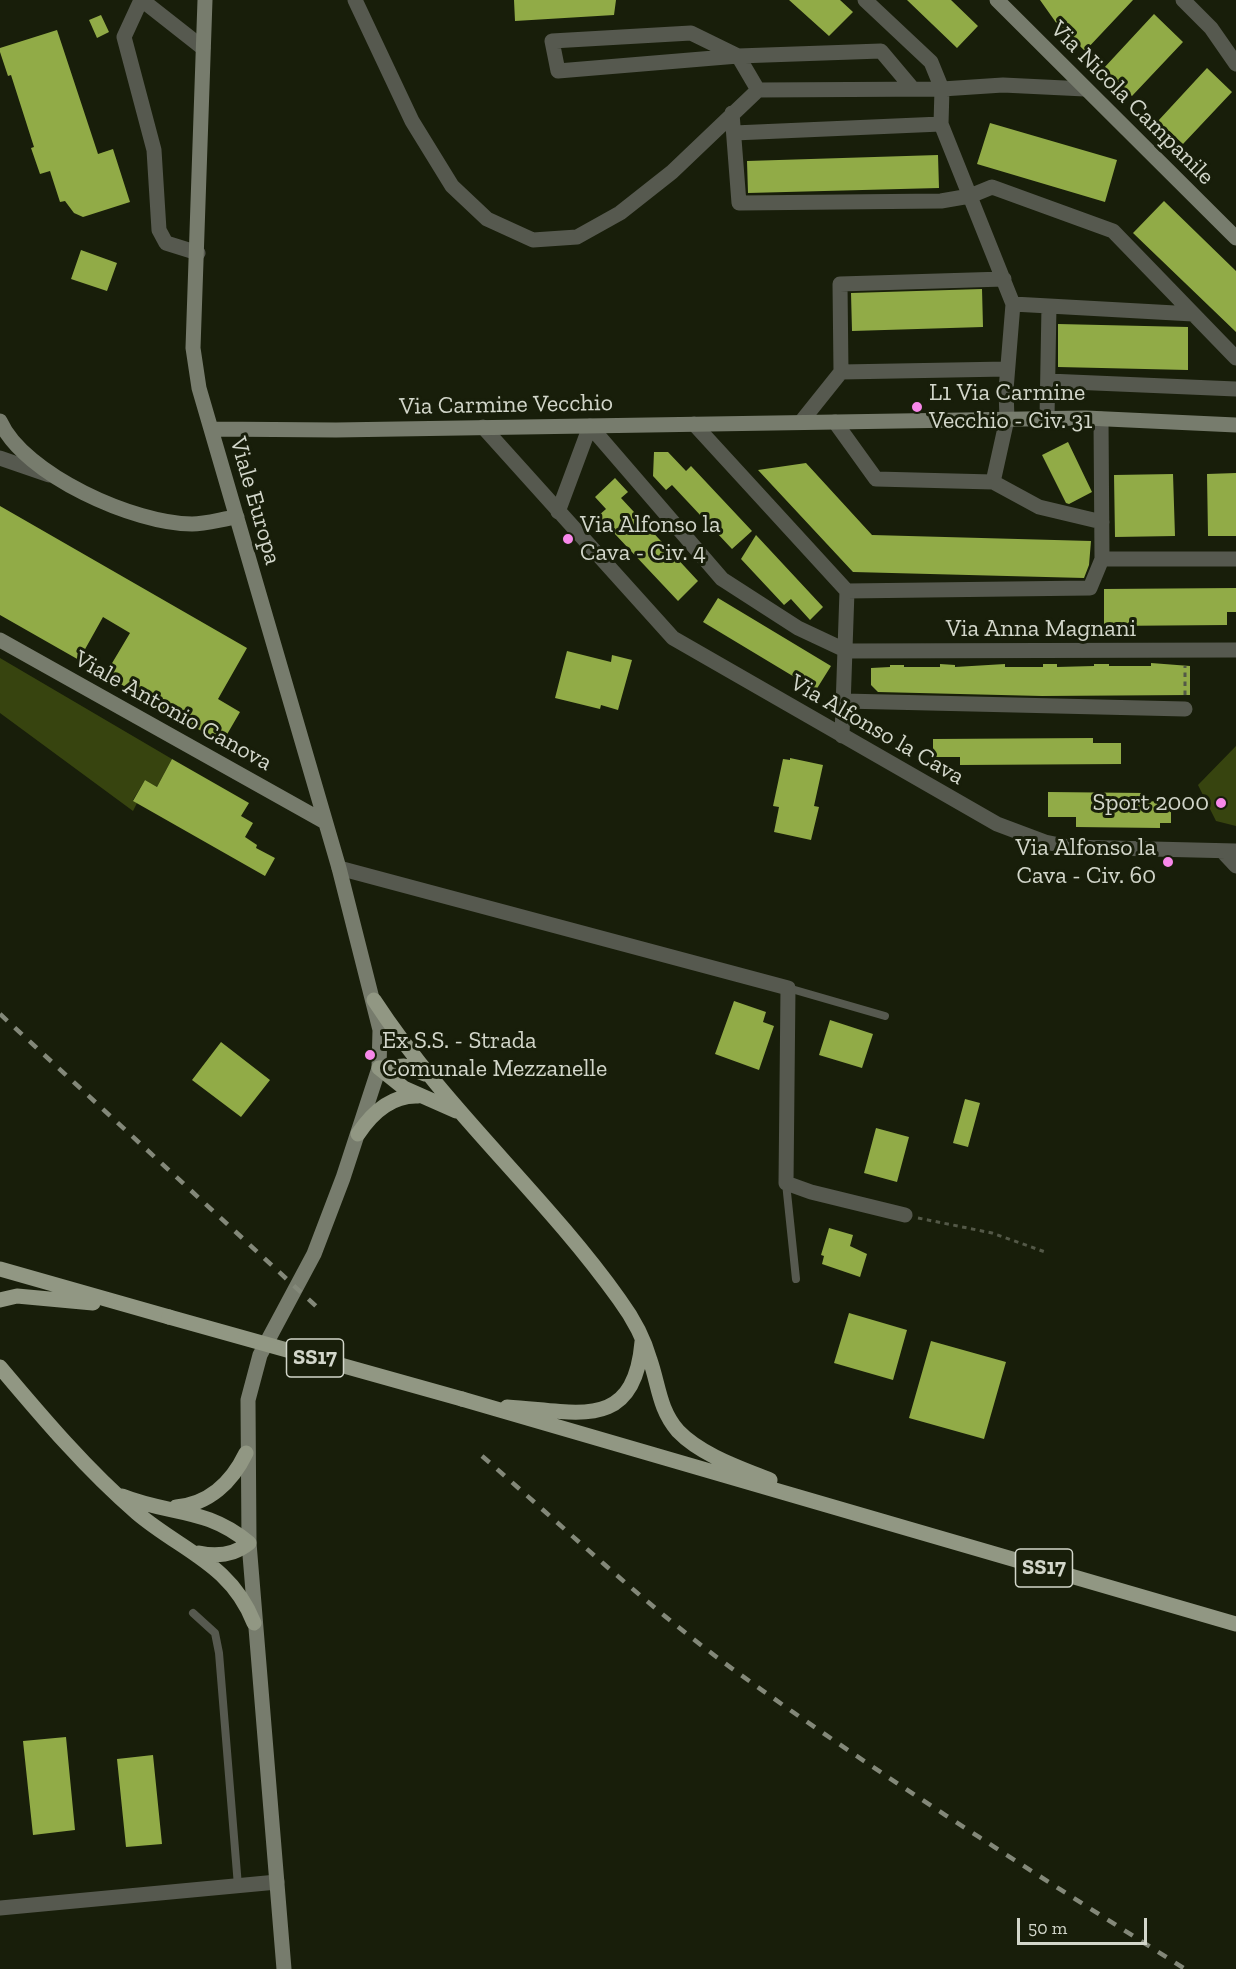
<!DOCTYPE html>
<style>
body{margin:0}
#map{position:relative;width:1236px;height:1969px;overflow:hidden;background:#181e0a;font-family:"Zilla Slab",serif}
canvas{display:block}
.scale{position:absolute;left:1017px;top:1918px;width:130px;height:27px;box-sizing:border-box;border:3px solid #d2d6ca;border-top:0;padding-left:8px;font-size:18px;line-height:21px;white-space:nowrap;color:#d2d6ca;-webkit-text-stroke:4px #181e0a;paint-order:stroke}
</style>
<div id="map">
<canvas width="1236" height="1969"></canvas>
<div class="scale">50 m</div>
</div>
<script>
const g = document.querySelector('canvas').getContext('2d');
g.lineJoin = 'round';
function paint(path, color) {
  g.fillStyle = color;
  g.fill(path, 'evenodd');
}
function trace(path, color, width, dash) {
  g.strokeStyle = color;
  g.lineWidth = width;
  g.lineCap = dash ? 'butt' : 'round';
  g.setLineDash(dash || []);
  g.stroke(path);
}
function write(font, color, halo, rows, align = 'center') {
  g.font = font + ' "Zilla Slab",serif';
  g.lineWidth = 6;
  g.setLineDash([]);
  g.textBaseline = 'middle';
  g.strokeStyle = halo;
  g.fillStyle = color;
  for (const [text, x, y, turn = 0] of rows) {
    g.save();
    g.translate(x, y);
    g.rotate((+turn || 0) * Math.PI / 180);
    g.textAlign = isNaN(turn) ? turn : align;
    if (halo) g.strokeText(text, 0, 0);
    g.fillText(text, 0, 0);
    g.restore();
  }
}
paint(new Path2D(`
 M0,658l172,101 -15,28 -12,-7 -12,20 4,3 -4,8 -133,-98z
 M1236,746v80l-20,-5 -18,-36z`), '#37440f');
paint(new Path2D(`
 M514,0h102l-2,15 -99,6z
 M789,0h51l13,12 -24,24z
 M907,0h44l27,26 -21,22z
 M1040,0h93l-48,51 -28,-27z
 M1154,14l29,28 -51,54 -29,-27z
 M101,15l8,17 -12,6 -8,-18z
 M57,30l41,124 15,-5 17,53 -47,15 -9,-4 -9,-12 -5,1 -10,-31 -10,3 -9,-26 3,-1 -23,-72 -3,1 -8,-24v-4z
 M1207,68l25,24 -49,52 -25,-23z
 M990,123l127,37 -12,42 -128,-38z
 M938,155l1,33 -191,5 -1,-32z
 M1164,201l72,70v61l-103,-99z
 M81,250l36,13 -10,28 -36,-12z
 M982,289l1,38 -131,4 -1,-38z
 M1058,324l130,3v43l-130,-3z
 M1068,442l24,50 -23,12 -3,-1 -24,-48z
 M654,452h14l18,19 5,-5 61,65 -20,18 -60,-64 -6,5 -13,-14z
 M806,463l66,72 219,6 -2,24 -5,13 -231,-6 -95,-102z
 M1236,473v63h-28l-1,-62z
 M1173,474l2,62 -60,1 -1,-62z
 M615,478l13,14 -7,6 77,83 -20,20 -80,-85 8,-7 -11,-12z
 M0,506l247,142 -29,51 22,13 -18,31 -117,-68 25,-42 -27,-16 -24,43 -79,-45z
 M756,535l67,72 -13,13 -19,-21 -7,6 -43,-46z
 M1236,588v24h-9v13l-123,1v-37z
 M718,598l113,68 -15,24 -113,-68z
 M567,651l44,11 1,-7 20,5 -14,50 -17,-5 -1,4 -45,-11z
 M1151,663l39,3v29l-148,1 -164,-4 -7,-7v-17l19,-1v-2h14v2h36v-3l15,1v2l50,-3v3h38v-3h14v3l37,-1v-2h15v2h42z
 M1093,738v5h28v21l-161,1v-8h-27v-18z
 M790,758l33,7 -9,41 5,1 -8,33 -37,-8 5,-25 -6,-1 10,-47 7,1z
 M172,759l77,44 -8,13 12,7 -8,14 12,8 -1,3 19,10 -10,18 -132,-75 12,-21 12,7z
 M1048,792l96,1v8l27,1v21h-11v5l-84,-1v-10h-28z
 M734,1001l32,11 -3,10 11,4 -15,44 -44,-16z
 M830,1020l43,14 -11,34 -43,-13z
 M221,1042l49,38 -29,37 -49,-37z
 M965,1099l15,4 -12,44 -15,-4z
 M876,1128l33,9 -12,45 -33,-9z
 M829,1228l24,7 -3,11 17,8 -7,23 -38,-13 2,-8 -3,-1z
 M849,1313l58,17 -14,50 -59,-17z
 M931,1341l75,21 -22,77 -75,-21z
 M66,1737l9,93 -42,5 -10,-94z
 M153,1755l9,89 -36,3 -9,-88z`), '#91ab47');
trace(new Path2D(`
 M1185,695v-29
 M918,1218l74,15 56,20`), '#535847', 3, [4.5, 4.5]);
trace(new Path2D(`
 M788,988l97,28
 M786,1183l10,96
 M193,1613l22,20 4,20 19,233`), '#56594f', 8);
trace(new Path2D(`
 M141,0l-17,37 30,113 5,80 7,13 32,10
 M142,0l61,48
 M355,0l57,121 40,65 35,33 46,21 44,-3 43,-24 52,-41 86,-82 184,-1 61,-4 82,4
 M1183,0l28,28 25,36
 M758,90l-20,-34 -180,15 -6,-30 139,-8 47,23 143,-5 32,38
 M732,113l7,90 202,-2 29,-5 22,-9 121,44 123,127
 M734,133l207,-9
 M1013,304l180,10
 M841,372l-1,-88 164,-5
 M1048,381l188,8
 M1047,418l2,-112
 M1101,419l1,140
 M801,422l40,-50 166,-3
 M835,422l41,57 117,3 14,-63 -1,-29 7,-86 -72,-180 1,-35 -11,-27 -66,-62
 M694,424l153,167
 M483,427l190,211 324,186 48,18 24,5 167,4
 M0,458l49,17
 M993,482l46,25 63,15
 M558,512l32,-86 132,153 76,49 49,23 389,-1
 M847,591l243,-3 12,-29h134
 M844,701l341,8
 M842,736l5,-145
 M1222,851l14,15
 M339,868l449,120 -2,195 25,9 94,23
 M0,1908l277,-26`), '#56594f', 15);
trace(new Path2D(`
 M205,0l-12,348 6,40 140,480 41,162 -1,38 -36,110 -29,76 -54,101 -12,45 1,143 35,426
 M997,0l239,238
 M0,421c24,54 135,103 192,103 14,0 30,-5 45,-7
 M211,429l125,1 750,-12 150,7
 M0,640l325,182`), '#777c6d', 15);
trace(new Path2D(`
 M374,1000c71,109 170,194 245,299 14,19 25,39 31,61 9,26 9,49 28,71 23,24 62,37 92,49
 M379,1068l25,20 52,23
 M379,1068l25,-2 21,8
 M358,1134c14,-21 33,-39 60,-38
 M0,1269l169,48
 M0,1300l17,-4 76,7
 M0,1367c43,51 87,103 137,146 45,38 94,51 117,110
 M462,1399l774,225
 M507,1407c69,4 127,26 135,-65
 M122,1496c47,19 84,11 127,47 -15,12 -32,14 -50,10
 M176,1507c33,-3 56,-25 70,-54`), '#919783', 15);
trace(new Path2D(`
 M0,1014l318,294
 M482,1456c83,72 163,149 252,214 146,106 299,202 451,299`), '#838879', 4.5, [10, 10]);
trace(new Path2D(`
 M169,1317l293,82`), '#919783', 15);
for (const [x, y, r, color] of [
 [917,407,6,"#f888ea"],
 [568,539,6,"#f888ea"],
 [1221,803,6,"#f888ea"],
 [1168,862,6,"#f888ea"],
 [370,1055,6,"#f888ea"]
]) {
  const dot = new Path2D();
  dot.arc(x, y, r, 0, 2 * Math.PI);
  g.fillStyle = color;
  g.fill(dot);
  trace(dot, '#181e0a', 2);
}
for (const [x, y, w] of [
 [315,1358,57],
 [1044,1568,57]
]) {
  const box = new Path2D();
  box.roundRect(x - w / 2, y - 19, w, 38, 4.5);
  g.fillStyle = '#181e0a';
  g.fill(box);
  trace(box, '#d2d6ca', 1.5);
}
write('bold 22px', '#d2d6ca', null, [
 ["SS17",315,1358],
 ["SS17",1044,1568]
]);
write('24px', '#d2d6ca', '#181e0a', [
 ["Via Nicola Campanile",1132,103,45],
 ["Via Carmine Vecchio",506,405,-1],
 ["Viale Europa",255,501,74],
 ["Via Anna Magnani",1041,629],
 ["Viale Antonio Canova",173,711,29],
 ["Via Alfonso la Cava",877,730,30]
]);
write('24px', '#d2d6ca', '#181e0a', [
 ["L1 Via Carmine",929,393],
 ["Vecchio - Civ. 31",929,421],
 ["Via Alfonso la",580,525],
 ["Cava - Civ. 4",580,553],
 ["Sport 2000",1209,803,"right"],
 ["Via Alfonso la",1156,848,"right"],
 ["Cava - Civ. 60",1156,876,"right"],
 ["Ex S.S. - Strada",382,1041],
 ["Comunale Mezzanelle",382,1069]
], 'left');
</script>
